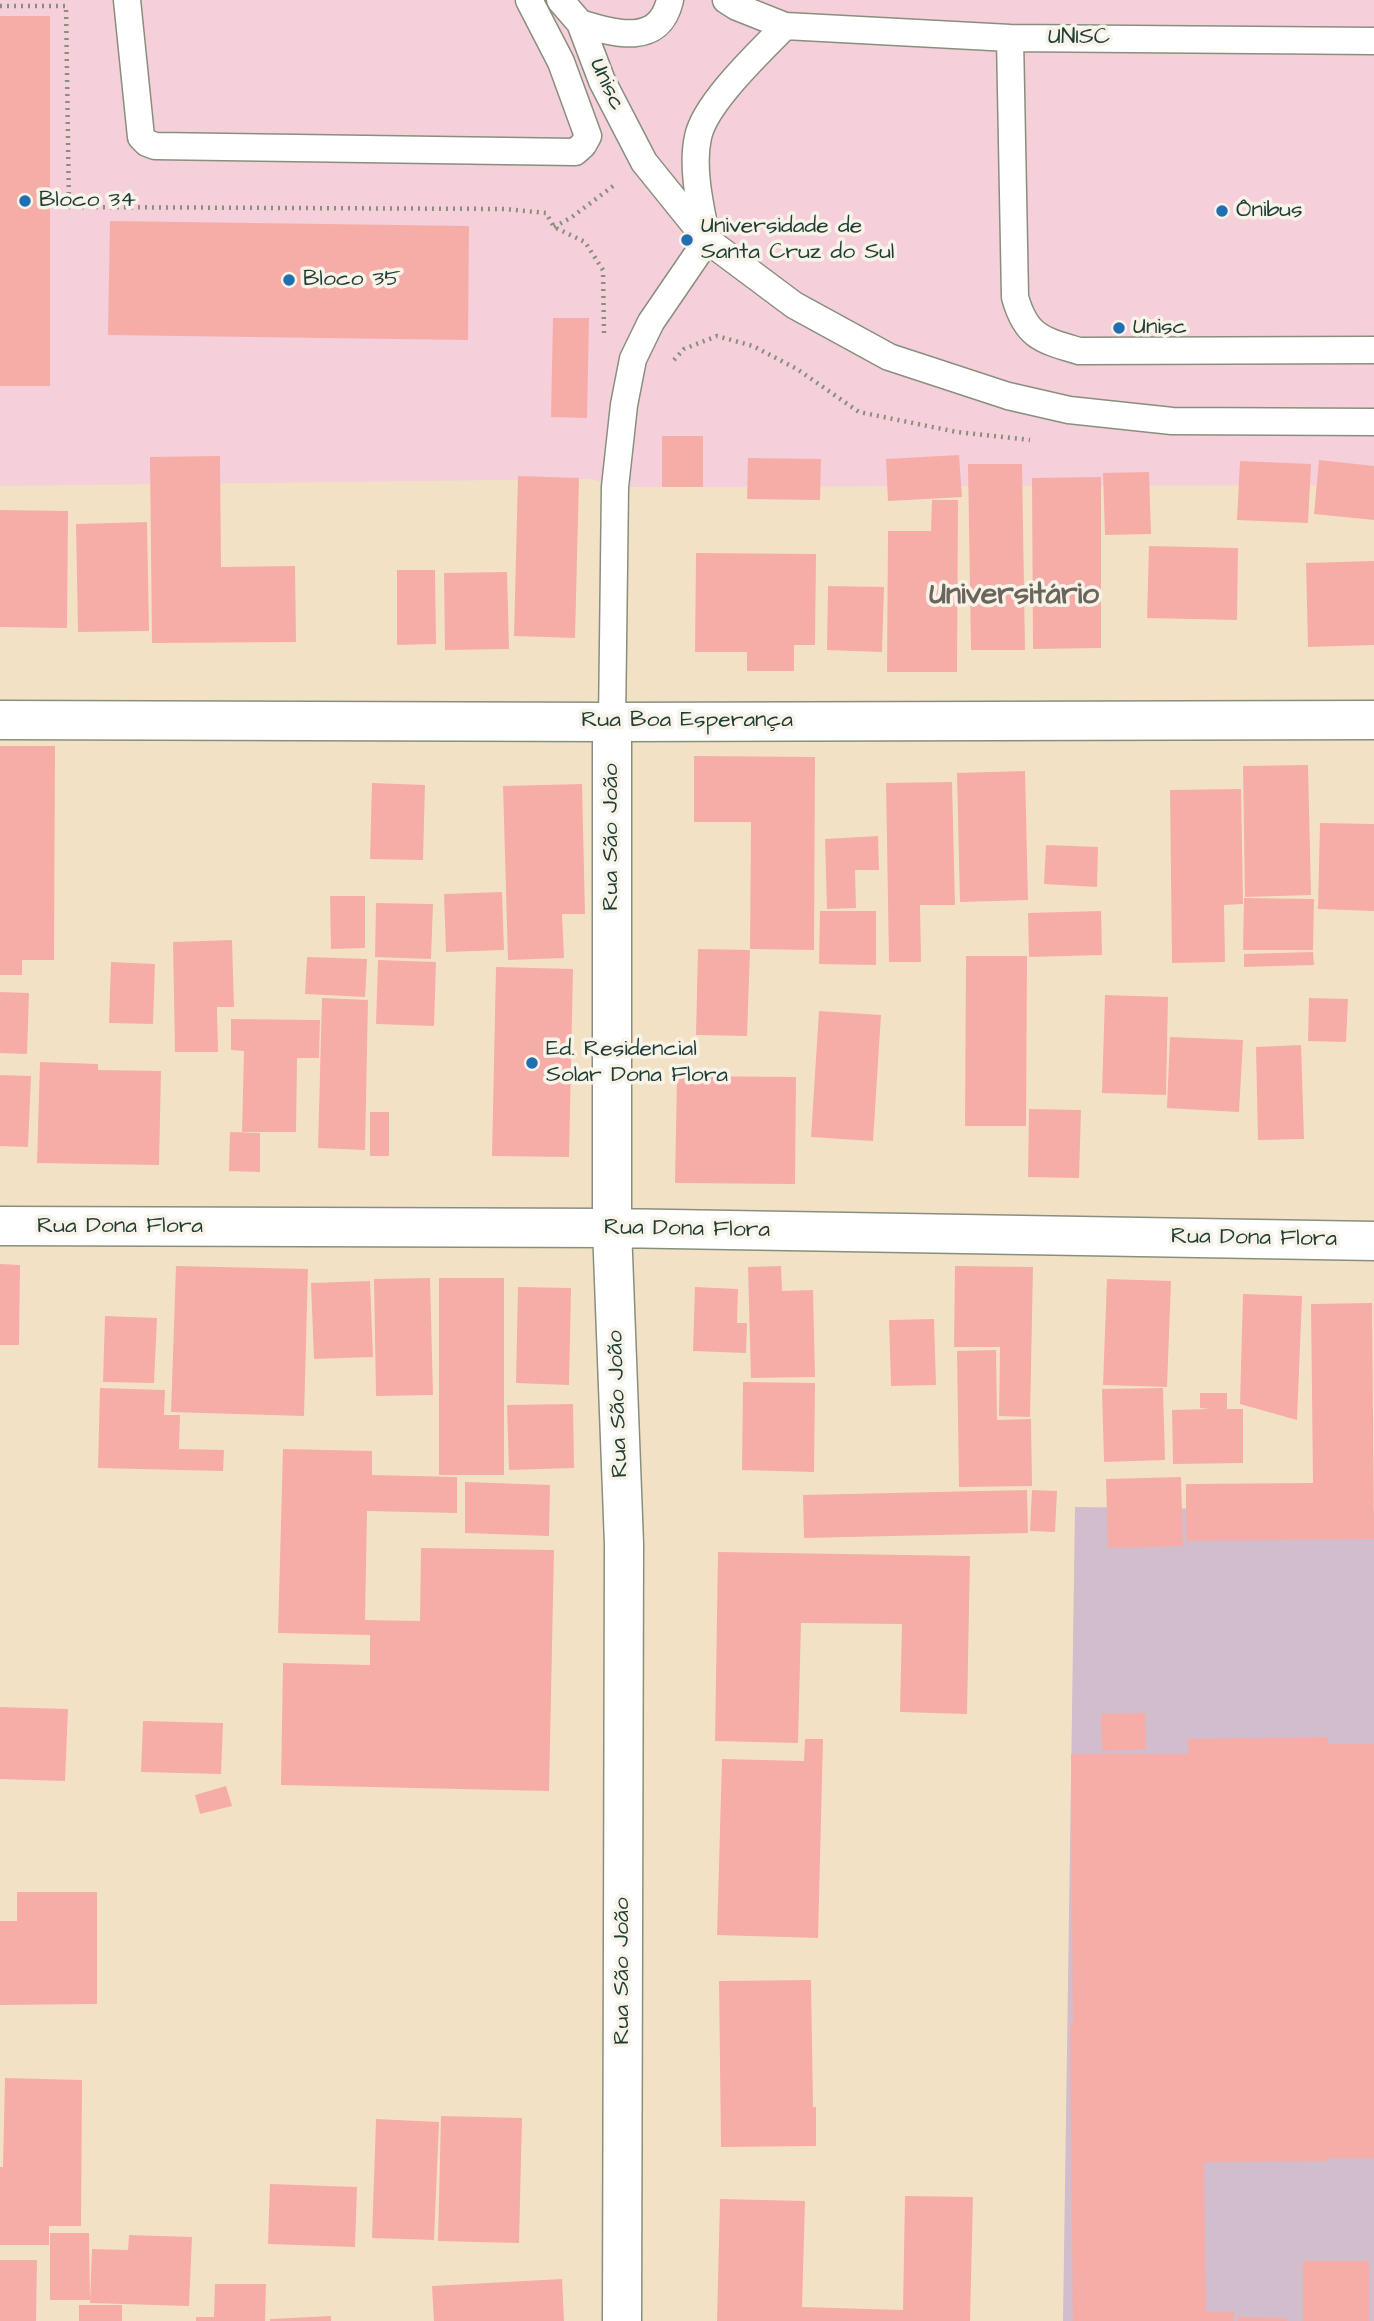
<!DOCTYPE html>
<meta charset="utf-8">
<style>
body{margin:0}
canvas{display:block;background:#f3e1c6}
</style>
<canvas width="1374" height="2321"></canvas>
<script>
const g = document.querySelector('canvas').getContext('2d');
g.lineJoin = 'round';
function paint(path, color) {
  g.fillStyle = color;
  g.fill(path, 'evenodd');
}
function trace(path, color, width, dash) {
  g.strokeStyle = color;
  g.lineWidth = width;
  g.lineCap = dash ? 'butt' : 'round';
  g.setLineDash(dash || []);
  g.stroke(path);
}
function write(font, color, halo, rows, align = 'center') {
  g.font = font + ' "Architects Daughter",sans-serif';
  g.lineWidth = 7;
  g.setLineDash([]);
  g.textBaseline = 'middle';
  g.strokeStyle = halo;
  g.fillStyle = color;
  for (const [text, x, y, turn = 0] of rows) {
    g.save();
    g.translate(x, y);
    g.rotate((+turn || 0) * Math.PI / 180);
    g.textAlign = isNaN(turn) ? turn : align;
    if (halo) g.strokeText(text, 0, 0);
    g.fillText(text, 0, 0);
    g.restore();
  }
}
paint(new Path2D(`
 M0,0h1374v485l-759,2 -23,-8 -592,7z`), '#f5cfda');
paint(new Path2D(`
 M1075,1507l299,4v810h-311z`), '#d1bdcb');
paint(new Path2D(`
 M0,16h50v370h-50z
 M110,221l359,5 -1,114 -360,-5z
 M553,318h36l-2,100 -36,-1z
 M662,436h41v51h-41z
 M959,455l3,42 -74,4 -2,-42z
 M220,456l1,111 74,-1 1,76 -144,1 -2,-186z
 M748,458l73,1 -1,41 -73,-1z
 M1319,460l55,6v54l-60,-6z
 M1240,461l71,3 -3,59 -71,-3z
 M968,464h54l3,186h-54z
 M1149,472l2,62 -46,1 -2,-62z
 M518,476l61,2 -4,160 -61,-2z
 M1101,477v171l-68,1 -1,-171z
 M932,500h26l-1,172h-70l1,-141h43z
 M0,510l68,1 -1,117 -67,-1z
 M147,522l2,109 -71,1 -2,-108z
 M1149,546l89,2 -1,72 -90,-2z
 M696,553l120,1 -1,91h-21v26h-47v-19h-52z
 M1374,561v84l-66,2 -2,-84z
 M397,570h38l1,74 -39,1z
 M507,572l2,77 -64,1 -1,-77z
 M828,586l56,1 -2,65 -55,-2z
 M0,746h55l-1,214h-32v15h-22z
 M694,756l121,1 -1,193 -64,-1 1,-127h-57z
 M1308,765l3,130 -66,2 -2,-131z
 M1025,771l3,129 -68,2 -3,-129z
 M952,782l3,123h-35l1,57h-32l-3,-179z
 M372,783l53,2 -2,75 -53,-1z
 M582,784l3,130h-23l2,44 -56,2 -5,-174z
 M1241,789l2,115 -19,1 1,57 -53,1 -2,-173z
 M1320,823l54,1v87l-56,-2z
 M878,836l1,34h-24l1,38 -29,1 -2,-70z
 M1046,845l52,2 -1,40 -53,-3z
 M502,892l2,58 -58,2 -2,-58z
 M330,896h35v52l-34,1z
 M1244,898l70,1 -1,51h-70z
 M376,903l57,1 -2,55 -56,-2z
 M820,911h56v54l-57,-1z
 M1101,911l1,44 -73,2 -1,-44z
 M232,940l2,67h-17l1,45h-43l-2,-110z
 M698,949l52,1 -3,86 -51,-1z
 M1313,952l1,13 -70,2v-13z
 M966,956h61l-1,170h-61z
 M307,957l60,2 -2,38 -60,-3z
 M378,960l58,2 -2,64 -58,-2z
 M111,962l44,2 -2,60 -44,-1z
 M496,967l77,2 -4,188 -77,-1z
 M0,992l29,1 -2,61 -27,-1z
 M1105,995l63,2 -2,98 -64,-2z
 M322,998l46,2 -3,150 -47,-2z
 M1309,998l39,1 -2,43 -38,-1z
 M819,1011l62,4 -8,126 -62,-4z
 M231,1019l89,1 -1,38h-22l-1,74h-54l2,-81 -13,-1z
 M1170,1037l73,3 -4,72 -72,-4z
 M1301,1045l3,94 -46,1 -2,-93z
 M40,1062l58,2v6l63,1 -2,94 -122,-2z
 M0,1075l31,1 -3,71 -28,-1z
 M677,1076l119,1 -1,107 -120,-1z
 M1029,1109l52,1 -2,68 -51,-1z
 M370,1112h19v44h-19z
 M230,1132l30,1v39l-31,-1z
 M0,1264l20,1 -1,80h-19z
 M176,1266l132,3 -4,147 -133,-4z
 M781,1266l1,25 31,-1 2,87 -64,1 -3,-111z
 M955,1266l78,1 -3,150 -31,-1 1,-69h-46z
 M430,1278l3,117 -57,1 -2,-117z
 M439,1278h65v197h-65z
 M1107,1279l64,2 -4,106 -64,-2z
 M370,1281l3,76 -59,2 -3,-76z
 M518,1287l53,1 -2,97 -53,-2z
 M695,1287l43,2 -1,34h10l-1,30 -53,-2z
 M1243,1294l59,2 -5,124 -57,-16z
 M1372,1303l2,236 -188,2v-57l127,-1 -2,-179z
 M105,1316l52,2 -3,65 -51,-1z
 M934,1319l2,66 -45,1 -2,-66z
 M996,1350l1,70 34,-1 1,67 -73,1 -2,-136z
 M743,1382l72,1 -1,89 -72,-2z
 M100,1388l65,2 -1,25h16l-1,34 45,1 -1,21 -125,-3z
 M1163,1388l2,72 -61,2 -2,-73z
 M1200,1393h27v16h16v54l-70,1 -1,-54 38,-1 -10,-1z
 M573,1404l1,64 -65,2 -2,-65z
 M283,1449l89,2v24l85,2v36l-90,-2 -2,109 55,1 1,-73 133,2 -5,241 -268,-6 2,-122 87,2v-30l-92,-2z
 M1181,1477l2,69 -75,2 -2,-69z
 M465,1482l85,3 -1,51 -84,-3z
 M1027,1490l1,43 -224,5 -1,-43z
 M1032,1490l25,1 -2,41 -25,-1z
 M718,1552l252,4 -3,158 -67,-2 2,-88 -101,-1 -3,120 -83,-2z
 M0,1707l68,2 -3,72 -65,-2z
 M1145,1713l1,36 -44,2 -1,-37z
 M143,1721l80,2 -2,51 -80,-2z
 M1328,1737v7h46v414h-47v3l-123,1 2,150h28v9h-161l-3,-297h3l-2,-270h117v-15z
 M805,1739h18l-5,199 -101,-3 5,-176 82,2z
 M226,1786l6,20 -32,8 -5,-19z
 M17,1892h80v112l-97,1v-84h17z
 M811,1980l2,127h3v39l-95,1 -2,-166z
 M5,2078l77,2 -1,146h-32v19h-49v-78h3z
 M441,2116l81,2 -3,125 -81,-2z
 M376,2119l63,3 -5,118 -62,-2z
 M270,2184l87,3 -2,60 -87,-3z
 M905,2196l68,1 -3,124h-253l3,-122 85,2 -3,106 101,3z
 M50,2233h39l1,67h-40z
 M129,2235l63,2 -3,69 -99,-3 2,-54 36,1z
 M0,2260h37l-1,61h-36z
 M1303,2261h66v60h-66z
 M562,2279l2,42h-130l-2,-35z
 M215,2284h51l-1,37h-69v-4h18z
 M79,2305h43v16h-43z
 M331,2316v5h-61v-2z
 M1238,2317l49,1v3h-49z`), '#f7ada7');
const service = new Path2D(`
 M127,0l14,137 6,6 8,3 420,6 8,-7 5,-9 -27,-74 -32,-62
 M560,0l20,23 22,58 42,81 63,78 87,65 95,52 119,39 61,14 103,11 202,1
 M726,0l11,7 48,19 225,12 364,3
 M580,23c33,10 79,25 90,-23
 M1010,38l5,259c11,40 27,43 64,54l295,-1
 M612,722l3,-235 9,-82 9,-46 18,-37 56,-82c-6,-31 -16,-71 -9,-103 7,-34 62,-85 87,-111`);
const minor = new Path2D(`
 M612,722v506l12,316 -2,777
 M0,1226l612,2 762,13`);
const tertiary = new Path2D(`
 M0,720l612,2 762,-2`);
trace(service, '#898f7d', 29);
trace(minor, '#898f7d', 41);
trace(tertiary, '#898f7d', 41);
trace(new Path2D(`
 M0,6h66l3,201 436,2 41,4 8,14 31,15 18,28 1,63
 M554,227l18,-10 45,-34
 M674,360l10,-11 33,-13 36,10 44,23 62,43 98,20 73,8`), '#898f7d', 4.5, [2, 5]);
trace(service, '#fff', 26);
trace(minor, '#fff', 38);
trace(tertiary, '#fff', 38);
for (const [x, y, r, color] of [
 [25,201,7,"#1f6fb2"],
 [1222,211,7,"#1f6fb2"],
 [687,240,7,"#1f6fb2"],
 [289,280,7,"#1f6fb2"],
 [1119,328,7,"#1f6fb2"],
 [532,1063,7,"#1f6fb2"]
]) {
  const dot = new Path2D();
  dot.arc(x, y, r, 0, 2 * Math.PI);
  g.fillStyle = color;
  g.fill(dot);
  trace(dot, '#f7f3e8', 2.5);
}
write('23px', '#1f3d34', '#f7f3e8', [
 ["UNISC",1079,38],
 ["Unisc",606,85,65],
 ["Rua Boa Esperança",687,721],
 ["Rua São João",612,837,-90],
 ["Rua Dona Flora",120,1227],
 ["Rua Dona Flora",687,1230,1],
 ["Rua Dona Flora",1254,1239,1],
 ["Rua São João",619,1404,-92],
 ["Rua São João",623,1971,-90]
]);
write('23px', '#1f3d34', '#f7f3e8', [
 ["Bloco 34",39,201],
 ["Ônibus",1236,211],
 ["Universidade de",701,227],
 ["Santa Cruz do Sul",701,253],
 ["Bloco 35",303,280],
 ["Unisc",1133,328],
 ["Ed. Residencial",546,1050],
 ["Solar Dona Flora",546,1076]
], 'left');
write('bold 30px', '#6b645c', '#f7f3e8', [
 ["Universitário",1014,597]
]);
</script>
